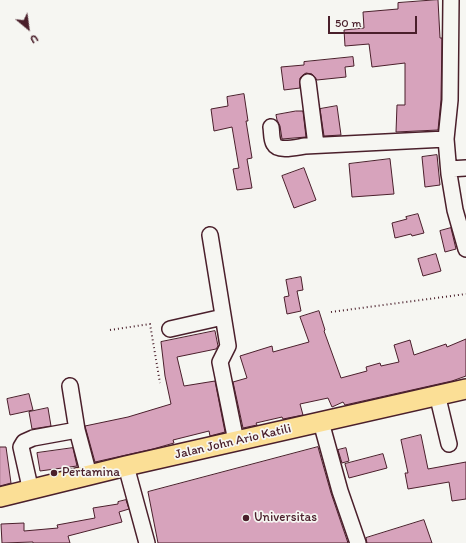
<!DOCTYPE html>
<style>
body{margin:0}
#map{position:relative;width:466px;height:543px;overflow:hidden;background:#f6f6f2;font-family:Itim,sans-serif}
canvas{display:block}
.north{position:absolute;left:8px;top:8px;width:40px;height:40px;-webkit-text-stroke:3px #f6f6f2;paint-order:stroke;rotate:151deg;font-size:11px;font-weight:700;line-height:16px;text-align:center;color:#4a1f2b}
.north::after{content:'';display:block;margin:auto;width:14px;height:18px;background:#4a1f2b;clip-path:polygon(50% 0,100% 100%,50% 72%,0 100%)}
.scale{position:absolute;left:328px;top:16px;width:89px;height:18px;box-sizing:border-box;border:2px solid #4a1f2b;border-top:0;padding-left:5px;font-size:12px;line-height:14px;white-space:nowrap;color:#4a1f2b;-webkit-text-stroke:3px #f6f6f2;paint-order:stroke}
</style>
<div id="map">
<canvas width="466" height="543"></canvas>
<div class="north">U</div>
<div class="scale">50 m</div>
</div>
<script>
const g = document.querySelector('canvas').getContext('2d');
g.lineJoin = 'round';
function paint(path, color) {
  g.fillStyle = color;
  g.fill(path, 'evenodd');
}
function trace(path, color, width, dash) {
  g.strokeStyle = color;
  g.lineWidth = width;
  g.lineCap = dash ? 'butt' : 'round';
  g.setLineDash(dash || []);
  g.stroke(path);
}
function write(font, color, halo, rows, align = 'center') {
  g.font = font + ' Itim,sans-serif';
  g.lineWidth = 3.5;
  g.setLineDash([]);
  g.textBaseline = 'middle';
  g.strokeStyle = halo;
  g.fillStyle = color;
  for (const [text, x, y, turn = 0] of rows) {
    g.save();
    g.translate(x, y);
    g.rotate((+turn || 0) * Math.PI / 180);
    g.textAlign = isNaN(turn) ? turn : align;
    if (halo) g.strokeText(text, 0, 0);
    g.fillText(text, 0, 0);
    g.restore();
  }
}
const building = new Path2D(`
 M438,0l2,38h2l-1,62 -3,30 -42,2 1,-27h8v-42l-33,4 -3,-23 -24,2 -1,-16 20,-2 -1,-16 35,-3v-6z
 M353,57l1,9 -9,1 1,10 -29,3 -5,-6 -6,-1 -3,2 -3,3v10l-16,2 -3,-23 23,-2v-3z
 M244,94l4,27h-2l6,37 -5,1 5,29 -15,2 -4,-21 6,-1 -7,-41 -18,4 -3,-22 17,-3 -1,-9z
 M337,106l4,29 -17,1 -4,-27z
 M296,111h7l3,26 -24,2 -2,-13 -3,-6 -1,-5z
 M437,155l3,30 -15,2 -3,-30z
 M390,159l4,35 -42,3 -3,-33z
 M304,168l12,32 -22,8 -12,-32z
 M418,214l6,19 -12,3 -1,-2 -16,4 -3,-15 15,-4 -1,-2z
 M451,228l5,21 -11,3 -5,-21z
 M436,254l5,17 -18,5 -5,-17z
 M301,277l2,13 -6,1 4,20 -14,3 -3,-17 5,-1 -3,-16z
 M319,311l6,19 -1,1 17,47 26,-7 -1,-4 14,-4 1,3 18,-4 -5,-17 16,-5 4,15 32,-11 1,3 19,-8v37l-14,5 -107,24 -2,-3 -11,5 -4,-9 -28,6 3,11 -20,4 -1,-2 -26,6 1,2 -14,3 -10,-46 14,-4 -7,-22 32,-10 1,6 36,-10 -9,-25z
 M215,331l3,15 -2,3 -39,8 7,29 31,-5 10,51 -15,4 -1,-5 -36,9 1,3 -21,6 -58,13 -10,-36 43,-9 43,-13 -6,-28 -4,-34z
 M29,394l4,16 -23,5 -3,-16z
 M48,408l3,18 -19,3 -3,-17z
 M421,435l7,34 38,-7v37l-14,2 -3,-19 -41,7 -3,-16h3l-7,-33z
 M0,447h6l5,36 -11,3z
 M318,447l13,46 17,50h-190l-10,-51z
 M73,448l4,18 -37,5 -3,-18z
 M346,448l3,13 -7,2 -4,-13z
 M383,454l4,14 -38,10 -4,-14z
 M126,500l3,9 -10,3 3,10 -54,14 2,7h-37v-1l-31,1 -1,-19 23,-1v8l34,-3 -1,-3 38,-7 -2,-10 25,-4v-2z
 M424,520l8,23h-65l-1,-5z`);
paint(building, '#d7a3bc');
trace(building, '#4a1f2b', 1);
const minor = new Path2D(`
 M451,0l-1,100 -4,39 3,35 6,36 11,39
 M308,82l8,63
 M271,127c1,6 0,12 3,17 4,8 23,3 31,2l141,-7
 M449,169l17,-1
 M210,235l18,111 -8,16 16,79
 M170,329l53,-12
 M70,386l7,44 12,45
 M437,394l12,50
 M321,422l19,69 18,52
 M126,466l21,77
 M32,489l-2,-2 -9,-40 3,-5 9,-4 44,-8`);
const major = new Path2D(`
 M0,497l126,-31 340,-77`);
trace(minor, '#4a1f2b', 18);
trace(major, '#4a1f2b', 22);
trace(new Path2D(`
 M331,312l135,-18
 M110,330l40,-6 10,59`), '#4a1f2b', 2, [1, 3]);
trace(minor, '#f6f6f2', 15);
trace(major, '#fbdf96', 19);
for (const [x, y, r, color] of [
 [54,473,4,"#4a1f2b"],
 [246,518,4,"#4a1f2b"]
]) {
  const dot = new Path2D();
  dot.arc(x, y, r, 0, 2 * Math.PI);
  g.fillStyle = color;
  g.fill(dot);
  trace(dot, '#f6f6f2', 1.5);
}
write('13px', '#4a1f2b', '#f6f6f2', [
 ["Jalan John Ario Katili",233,442,-13]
]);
write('13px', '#4a1f2b', '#f6f6f2', [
 ["Pertamina",62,473],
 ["Universitas",254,518]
], 'left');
</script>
